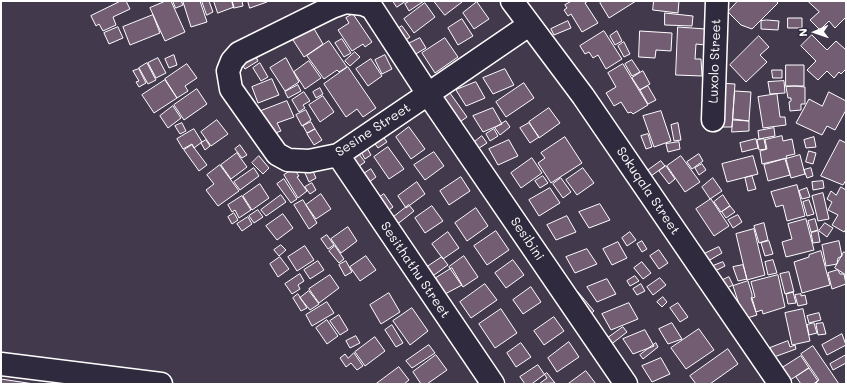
<!DOCTYPE html>
<style>
body{margin:0}
#map{position:relative;width:847px;height:385px;overflow:hidden;background:#43394d;font-family:Mali,sans-serif}
canvas{display:block}
.frame{position:absolute;inset:0;border:2px solid #fff;pointer-events:none}
.north{position:absolute;left:795px;top:12px;width:40px;height:40px;-webkit-text-stroke:3px #2f2a3d;paint-order:stroke;rotate:268deg;font-size:11px;font-weight:700;line-height:16px;text-align:center;color:#fff}
.north::after{content:'';display:block;margin:auto;width:14px;height:18px;background:#fff;clip-path:polygon(50% 0,100% 100%,50% 72%,0 100%)}
</style>
<div id="map">
<canvas width="847" height="385"></canvas>
<div class="frame"></div>
<div class="north">N</div>
</div>
<script>
const g = document.querySelector('canvas').getContext('2d');
g.lineJoin = 'round';
function paint(path, color) {
  g.fillStyle = color;
  g.fill(path, 'evenodd');
}
function trace(path, color, width, dash) {
  g.strokeStyle = color;
  g.lineWidth = width;
  g.lineCap = dash ? 'butt' : 'round';
  g.setLineDash(dash || []);
  g.stroke(path);
}
function write(font, color, halo, rows, align = 'center') {
  g.font = font + ' Mali,sans-serif';
  g.lineWidth = 3;
  g.setLineDash([]);
  g.textBaseline = 'middle';
  g.strokeStyle = halo;
  g.fillStyle = color;
  for (const [text, x, y, turn = 0] of rows) {
    g.save();
    g.translate(x, y);
    g.rotate((+turn || 0) * Math.PI / 180);
    g.textAlign = isNaN(turn) ? turn : align;
    if (halo) g.strokeText(text, 0, 0);
    g.fillText(text, 0, 0);
    g.restore();
  }
}
const building = new Path2D(`
 M121,1h5l4,8 -17,8 3,8 -13,6 -4,-7 -3,2 -5,-10z
 M166,1h5l14,31 -20,9 -15,-33z
 M173,1h8l2,4 -7,3z
 M200,1l7,21 -16,5 -8,-25z
 M202,1h7l4,11 -6,3z
 M214,1h18l2,6 -16,6z
 M232,1h10l1,5 -9,2z
 M248,1h19v1l-17,6z
 M393,1h13l-9,6z
 M410,1h14l-15,10 -4,-7z
 M434,1h27l1,1 -17,13z
 M572,1h16l-3,2 13,20 -16,9 -11,-18 -3,2 -4,-6 3,-2 -2,-3z
 M602,1h34l-27,17 -9,-15z
 M654,1h25l-1,12 -25,-3z
 M738,1h38l2,2 -26,26 -11,-4 -13,-13z
 M808,1h38v16l-11,11 -6,-7 -9,9 -10,-10 9,-8z
 M477,2l12,17 -15,10 -11,-16z
 M425,3l10,14 -21,16 -10,-14z
 M665,13l28,3 -1,10 -27,-1z
 M353,14l19,28 -7,5 -2,-3 -11,7 -14,-21 11,-7 -3,-5z
 M153,15l7,18 -30,12 -7,-18z
 M788,18h14v10h-14z
 M462,19l11,17 -15,9 -10,-17z
 M767,20l12,1 -1,9 -17,-1v-8z
 M568,21l3,7 -17,7 -3,-6z
 M402,26l8,11 -7,5 -8,-11z
 M118,27l5,11 -14,6 -5,-11z
 M313,27l10,17 -19,13 -11,-17z
 M678,27l28,2 -1,16 -9,-1 -1,15h6l1,17 -26,-1z
 M604,31l18,28 -16,10 -8,-14 -5,3 -4,-6 -4,2 -5,-8z
 M617,31l5,10 -7,4 -5,-9z
 M640,31l32,2 -1,18 -15,-1 -1,8 -16,-1z
 M812,35l15,15 9,-9 10,9v19l-5,5 -2,-2 -5,6 -7,-7 -9,9 -11,-10 9,-9 -15,-15z
 M759,36l10,11 -9,8 7,7 -21,20 -16,-17z
 M420,38l6,10 -12,7 -6,-11z
 M445,38l13,19 -23,16 -13,-20z
 M342,39l9,14 -7,4 -9,-14z
 M329,41l18,26 -8,5 -2,-2 -13,9 -17,-23z
 M624,42l6,12 -6,3 -6,-11z
 M355,52l5,5 -10,9 -5,-5z
 M254,53l4,8 -13,8 -5,-8z
 M174,55l3,10 -8,3 -4,-9z
 M385,55l7,14 -10,5 -7,-14z
 M158,58l8,15 -10,5 -8,-15z
 M286,58l13,24 -14,9 -15,-23z
 M371,59l11,17 -14,10 -12,-17z
 M632,60l8,12 -8,4 -7,-12z
 M309,61l12,17 -16,11 -11,-17z
 M147,63l9,17 -8,4 -9,-16z
 M260,63l8,14 -7,4 -8,-13z
 M187,64l10,14 -12,8 3,5 -11,7 -12,-19z
 M623,64l25,41 -15,9 -2,-2 -3,1 -7,-11 -7,4 -8,-13 10,-6 -8,-14z
 M786,65h18v21h-18z
 M348,67l28,41 -13,9 -6,-8 -11,8 -22,-33z
 M139,69l7,14 -7,4 -3,-5 3,-1 -6,-10z
 M505,69l9,16 -21,9 -10,-16z
 M772,70h10v8h-9z
 M643,71l7,13 -10,6 -8,-12z
 M272,79l7,16 -21,8 -6,-16z
 M165,80l12,18 -23,15 -12,-18z
 M784,81l1,12 -15,1 -2,-12z
 M476,82l9,16 -19,8 -10,-16z
 M524,83l10,15 -28,19 -10,-15z
 M719,83l16,1 -3,43h-11z
 M298,85l3,6 -13,7 -3,-6z
 M648,86l8,14 -8,4 -8,-14z
 M795,86l10,1v17h-4v6l-11,1 -1,-9 2,-1v-3h-3l-2,-11z
 M320,88l3,6 -7,4 -3,-6z
 M197,89l10,15 -23,16 -10,-15z
 M735,91l16,1 -2,29 -16,-2z
 M304,92l6,9 -7,4 2,3 -6,4 -7,-12z
 M829,92l17,9v9l-11,20 -8,-4 -5,9 -26,-12 13,-24 13,7z
 M450,93l17,24 -10,7 -17,-24z
 M777,94l3,23h5l1,8 -23,3 -5,-31z
 M323,96l11,16 -14,10 -11,-17z
 M287,101l7,16 -17,6 4,8 -11,4 -9,-24z
 M173,106l8,12 -13,10 -8,-12z
 M493,108l9,16 -19,8 -10,-16z
 M549,108l11,15 -21,15 -10,-16z
 M306,110l5,10 -9,6 -6,-11z
 M661,111l10,30 -17,6 -11,-31z
 M217,120l11,14 -17,12 -10,-14z
 M733,120l16,1v10l-17,1z
 M506,121l4,6 -10,8 -5,-7z
 M311,122l4,7 -8,4 -4,-7z
 M182,123l4,8 -6,3 -5,-8z
 M529,123l10,14 -9,6 -10,-15z
 M678,123l3,17 -7,1 -3,-16z
 M409,127l16,22 -14,10 -15,-22z
 M774,128l1,8 -16,3 -1,-8z
 M194,129l8,13 -8,6 -2,-4 -9,5 -6,-10z
 M315,129l7,11 -8,5 -7,-11z
 M494,129l4,7 -8,5 -4,-7z
 M648,134l4,13 -6,2 -5,-13z
 M382,135l5,7 -9,6 -5,-7z
 M482,136l5,7 -11,7 -4,-6z
 M782,136l1,5 9,-2 3,15 -9,2 1,2 -25,6 -2,-13 7,-2 -2,-9z
 M565,137l17,26 -31,20 -13,-20 7,-5 -4,-5z
 M814,137l2,10 -10,1 -2,-8z
 M756,139l2,9 -16,4 -2,-9z
 M764,139l2,10 -7,1 -2,-10z
 M206,140l4,6 -5,4 -4,-7z
 M509,140l9,16 -20,9 -9,-16z
 M840,140l6,3v37l-3,5 -22,-9z
 M679,142l1,7 -12,3 -2,-8z
 M192,145l15,20 -8,6 -15,-21z
 M240,145l7,10 -5,3 -7,-9z
 M388,147l16,22 -15,10 -15,-22z
 M367,148l4,7 -6,4 -4,-7z
 M809,151l7,2 -3,11 -7,-2z
 M434,152l10,14 -19,14 -11,-15z
 M237,153l10,14 -16,12 -10,-14z
 M359,154l6,8 -7,5 -6,-8z
 M699,154l4,7 -11,8 -5,-7z
 M800,155l5,19 -14,4 -5,-19z
 M259,156l10,12 -6,6 -11,-11z
 M681,156l19,26 -15,10 -18,-26z
 M753,156l5,18 -31,8 -5,-18z
 M532,158l10,15 -21,15 -10,-15z
 M785,159l5,16 -22,6 -4,-16z
 M661,161l4,5 -14,10 -4,-5z
 M702,164l4,6 -7,5 -4,-7z
 M220,165l19,26 -21,15 -12,-16 8,-6 -7,-9z
 M666,166l9,13 -6,5 -10,-13z
 M254,168l5,8 -19,14 -6,-8z
 M583,168l11,15 -17,12 -11,-15z
 M811,168l2,8 -6,2 -3,-8z
 M294,169l5,7 -2,1 10,14 -9,7 -14,-23z
 M312,169l4,9 -7,4 -4,-9z
 M371,169l5,8 -8,6 -6,-8z
 M543,176l5,7 -8,5 -5,-7z
 M752,176l4,13 -8,2 -3,-13z
 M461,177l9,14 -21,14 -9,-14z
 M561,178l10,14 -8,6 -10,-14z
 M713,178l9,13 -12,8 -8,-12z
 M284,179l13,20 -6,4 -14,-19z
 M823,181l1,7 -11,2 -1,-8z
 M417,182l8,12 -19,14 -8,-12z
 M312,183l4,7 -6,4 -5,-7z
 M260,184l9,14 -17,12 -9,-14z
 M797,185l8,31 -18,5 -4,-16 -7,2 -5,-15z
 M841,187l5,3v39l-2,3 -12,-7 6,-10 -10,-5 4,-8 -5,-3 4,-8 5,4z
 M550,188l10,15 -21,13 -10,-16z
 M807,188l3,9 -8,2 -3,-8z
 M823,193l6,26 -11,2 -6,-25z
 M321,194l10,15 -15,10 -10,-14z
 M384,194l9,13 -7,5 -9,-13z
 M281,195l5,7 -20,14 -5,-6z
 M723,195l7,11 -9,6 -7,-10z
 M242,196l9,14 -12,8 -4,-8 -3,2 -4,-7z
 M711,199l18,27 -15,10 -18,-27z
 M303,200l14,23 -8,6 -15,-24z
 M809,200l5,14 -7,2 -4,-14z
 M600,204l10,16 -21,8 -10,-16z
 M409,205l5,6 -19,15 -4,-7z
 M432,206l11,15 -18,12 -10,-15z
 M730,206l5,6 -9,6 -4,-6z
 M476,208l12,18 -21,15 -12,-18z
 M258,210l5,7 -9,6 -5,-7z
 M234,213l4,7 -6,4 -4,-7z
 M283,214l10,14 -16,12 -11,-14z
 M738,215l4,7 -9,6 -5,-8z
 M567,216l9,16 -20,8 -9,-15z
 M248,217l4,7 -10,7 -5,-7z
 M806,219l8,31 -28,7 -4,-15 10,-3 -4,-15z
 M815,219l3,11 -7,2 -3,-11z
 M764,223l4,17 -9,3 -5,-17z
 M825,223l8,5 -6,9 -8,-6z
 M348,227l9,14 -16,12 -10,-14z
 M754,229l11,46 -18,5 -11,-46z
 M496,231l13,19 -22,15 -13,-19z
 M818,231l2,11 -7,1 -2,-10z
 M448,232l11,16 -16,11 -11,-15z
 M630,232l6,8 -9,6 -5,-8z
 M327,235l7,10 -6,4 -7,-10z
 M642,241l5,8 -5,3 -5,-8z
 M769,241l4,13 -8,2 -4,-13z
 M839,241l3,15 -4,2 -1,6 -11,2 -4,-21z
 M618,242l9,16 -15,7 -9,-16z
 M281,245l5,5 -7,6 -5,-6z
 M305,246l9,14 -17,11 -9,-14z
 M335,246l9,13 -5,4 -10,-12z
 M719,247l3,6 -14,8 -4,-7z
 M587,249l10,15 -22,9 -9,-16z
 M659,250l9,13 -9,6 -9,-13z
 M821,251l9,34 -28,8 -8,-31 15,-5v-2z
 M844,252l2,1v22l-11,-7z
 M366,256l10,14 -16,11 -10,-14z
 M464,256l14,21 -15,10 -14,-20z
 M280,257l9,12 -11,8 -8,-13z
 M442,257l6,8 -18,13 -6,-9z
 M513,260l11,15 -18,13 -11,-15z
 M773,260l4,13 -9,2 -3,-13z
 M318,261l6,9 -14,9 -6,-9z
 M346,261l6,11 -7,4 -6,-11z
 M642,262l9,11 -8,6 -9,-11z
 M723,262l2,4 -10,5 -2,-5z
 M743,265l4,14 -9,2 -5,-14z
 M452,268l10,17 -17,9 -9,-16z
 M838,270l2,4h4l2,10 -14,5 -4,-16z
 M789,272l5,20 -9,2 -5,-20z
 M300,274l4,7 -6,4 2,4 -8,5 -7,-10z
 M330,275l9,13 -20,15 -10,-14z
 M778,275l7,32 -22,7 -1,-4 -6,2 -4,-14 3,-1 -4,-15z
 M635,276l4,5 -9,5 -3,-5z
 M729,277l4,8 -10,5 -4,-8z
 M660,278l6,7 -13,10 -6,-8z
 M607,279l9,15 -19,8 -10,-15z
 M748,281l4,13v3l-1,1 6,17 -13,4 -11,-33z
 M485,284l12,16 -26,18 -11,-16z
 M641,284l4,7 -8,4 -4,-6z
 M531,287l10,15 -18,12 -10,-14z
 M309,291l10,13 -9,6 -10,-12z
 M578,292l16,19 -6,5 -16,-20z
 M793,292l3,11 -8,1 -2,-10z
 M389,293l11,19 -19,12 -11,-19z
 M298,294l9,14 -6,3 -8,-13z
 M801,294v2l4,-1 2,9 -9,2 -3,-11z
 M663,297l4,5 -5,5 -5,-5z
 M327,302l7,11 -22,13 -6,-11z
 M629,303l9,16 -27,11 -9,-16z
 M678,303l10,14 -8,5 -10,-14z
 M412,308l16,23 -18,14 -17,-24z
 M501,309l16,24 -22,15 -16,-24z
 M803,309l7,32 -18,4 -7,-32z
 M819,313l2,7 -12,3 -2,-7z
 M339,315l9,15 -8,5 -10,-14z
 M554,317l10,14 -20,14 -10,-14z
 M327,320l11,16 -11,8 -11,-16z
 M672,323l10,16 -14,5 -9,-15z
 M814,323l3,10 -8,2 -2,-10z
 M823,323l3,11 -8,1 -2,-11z
 M392,325l11,18 -7,4 -11,-17z
 M623,327l4,5 -18,14 -4,-6z
 M699,329l15,21 -28,19 -15,-21z
 M645,330l9,16 -21,8 -10,-15z
 M842,334l4,11 -19,10 -5,-10z
 M356,336l4,7 -10,5 -4,-7z
 M375,337l10,14 -20,15 -10,-14z
 M788,341l2,6 5,-2 1,4 -22,8 -4,-9z
 M569,342l10,15 -22,15 -9,-14z
 M521,343l10,14 -15,10 -9,-14z
 M656,343l2,4 -15,12 -3,-4z
 M429,345l6,8 -23,15 -6,-7z
 M813,346l26,38h-21l-2,-2 3,-2 -18,-26z
 M728,349l10,15 -28,20h-14l-6,-8z
 M354,353l9,13 -6,4 -6,-7 -5,4 -6,-9 5,-4 3,4z
 M436,355l11,15 -20,14h-6l-8,-12z
 M846,355v8l-13,7 -3,-6z
 M801,356l8,12 -19,12 -8,-12z
 M661,358l9,16 -18,8 -10,-16z
 M538,365l9,13 -8,6h-14l-5,-7z
 M399,367l10,13 -5,4h-28z
 M809,368l9,13 -5,3h-12l-5,-7z
 M586,371l10,13h-28z
 M547,373l8,10 -23,1z
 M1,379l33,5h-33z`);
paint(building, '#735d73');
trace(building, '#fff', 1);
const minor = new Path2D(`
 M512,1l71,95 197,288
 M346,2l17,2 9,4 56,86 -90,61 -29,6 -21,-1 -11,-6 -46,-65 -3,-18 4,-10 7,-8 93,-46z
 M529,25l-101,69 198,290
 M713,120l4,-119
 M338,155l155,229
 M1,364l160,20`);
trace(minor, '#fff', 25);
trace(minor, '#2f2a3d', 22);
write('13px', '#fff', '#2f2a3d', [
 ["Luxolo Street",715,61,-88],
 ["Sesine Street",373,130,-33],
 ["Sokuqala Street",648,191,56],
 ["Sesibini",527,239,56],
 ["Sesithathu Street",415,270,56]
]);
</script>
